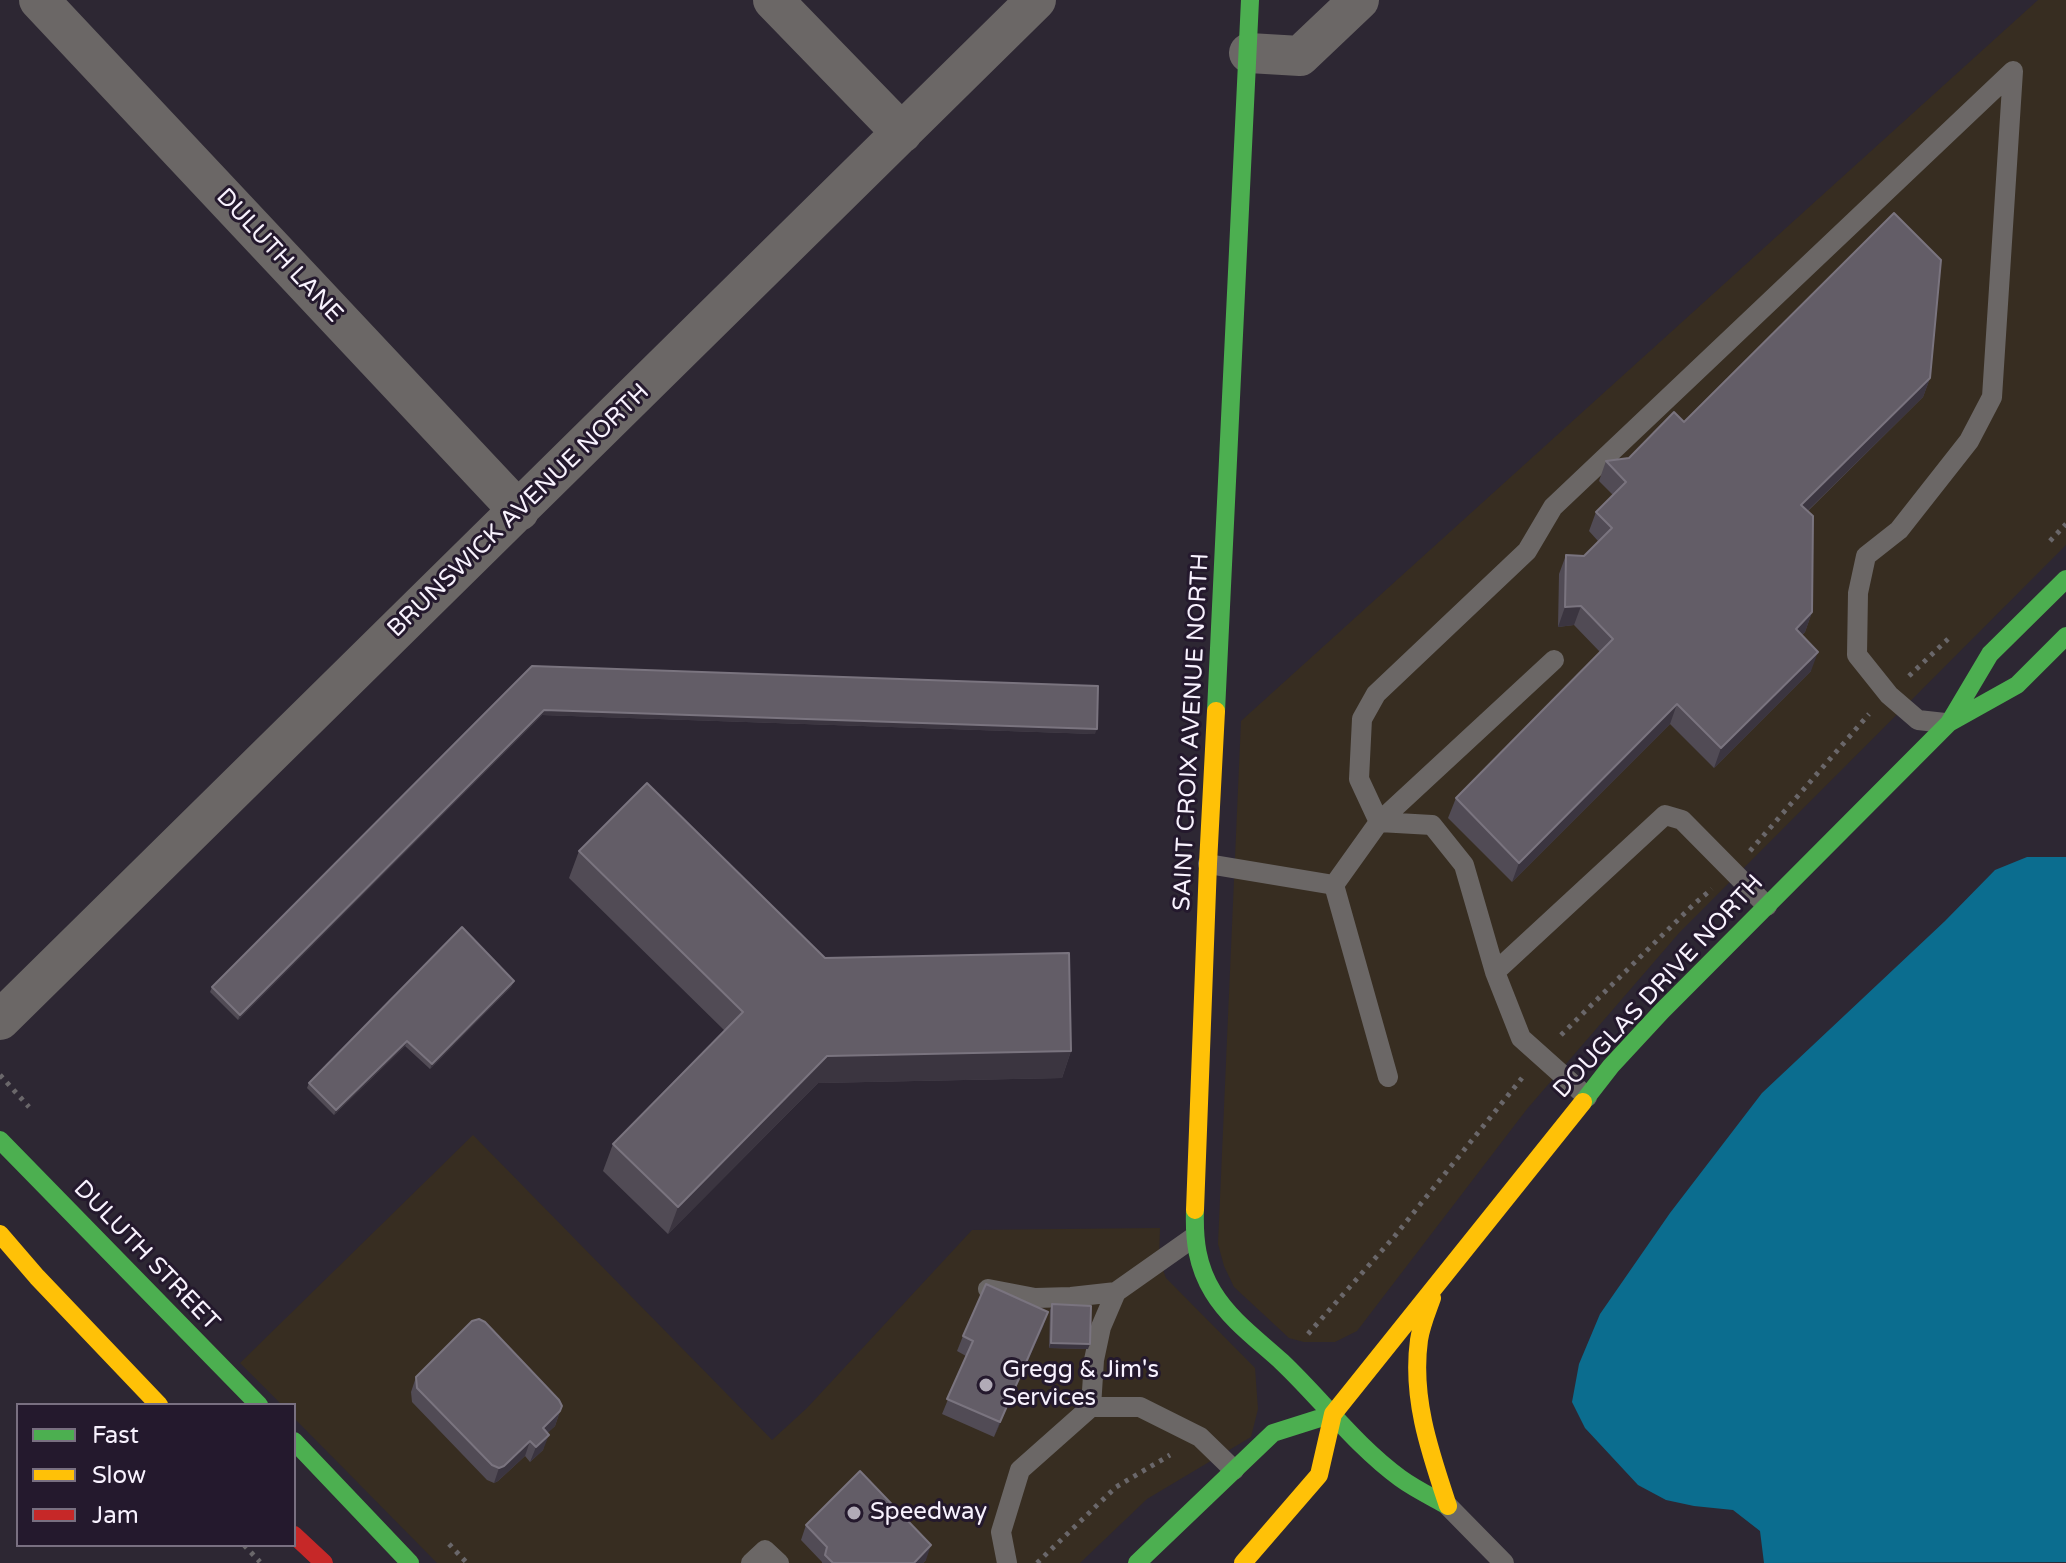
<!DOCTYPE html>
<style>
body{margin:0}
#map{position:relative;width:2066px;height:1563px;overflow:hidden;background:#2d2733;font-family:"Varela Round",sans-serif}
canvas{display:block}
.legend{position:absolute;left:16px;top:1403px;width:280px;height:144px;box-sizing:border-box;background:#24192d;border:2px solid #797081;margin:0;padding:10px 14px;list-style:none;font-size:24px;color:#f8f2fe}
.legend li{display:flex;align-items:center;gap:16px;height:40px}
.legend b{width:40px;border:2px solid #797081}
</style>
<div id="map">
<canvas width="2066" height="1563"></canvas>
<ul class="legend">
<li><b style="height:10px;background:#4caf50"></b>Fast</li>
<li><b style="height:10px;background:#ffc107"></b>Slow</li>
<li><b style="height:10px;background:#c62828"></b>Jam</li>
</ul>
</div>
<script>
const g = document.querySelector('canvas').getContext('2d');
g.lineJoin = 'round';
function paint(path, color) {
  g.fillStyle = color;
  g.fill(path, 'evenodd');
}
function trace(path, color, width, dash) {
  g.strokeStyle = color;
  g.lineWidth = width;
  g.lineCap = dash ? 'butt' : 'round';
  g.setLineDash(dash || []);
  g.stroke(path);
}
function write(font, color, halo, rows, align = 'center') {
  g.font = font + ' "Varela Round",sans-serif';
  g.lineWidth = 6;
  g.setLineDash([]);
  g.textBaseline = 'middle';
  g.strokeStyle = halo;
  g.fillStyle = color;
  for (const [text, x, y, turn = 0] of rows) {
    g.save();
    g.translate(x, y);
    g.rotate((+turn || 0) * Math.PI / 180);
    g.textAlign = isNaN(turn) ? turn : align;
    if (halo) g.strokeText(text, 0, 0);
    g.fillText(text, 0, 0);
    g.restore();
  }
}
paint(new Path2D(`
 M2038,0h28v545l-387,388 -152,176 -170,222 -22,11h-31l-15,-4 -55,-51 -10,-21 -6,-22 23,-523z
 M473,1135l299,305 35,-32 165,-178 188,-2 -1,31 7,19 89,90 3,41 -7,28 -104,62 -67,64h-643l-143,-145v-13h-12l-42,-42z`), '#372d21');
paint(new Path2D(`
 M2027,857h39v705l-302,1 -4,-32 -27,-21 -39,-4 -28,-6 -28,-15 -53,-57 -13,-26 7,-38 21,-50 70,-101 92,-120 183,-172 50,-51z`), '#0b6d8f');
trace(new Path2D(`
 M2050,541l16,-17
 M1909,676l39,-37
 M1750,851l119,-137
 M1561,1035l133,-131 18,-15
 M0,1075l29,32
 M1308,1334l86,-97 128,-159
 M449,1544l18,19
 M244,1545l16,17
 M1037,1563l79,-76 54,-32`), '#6a676a', 5, [4, 6]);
trace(new Path2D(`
 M1208,864l126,21 54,192
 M1334,885l45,-63 175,-162
 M1495,972l170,-157 17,5 85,86
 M1587,1097l-66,-59 -26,-66 -31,-107 -32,-40 -53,-3 -20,-43 3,-60 14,-25 151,-143 26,-44 460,-436 -21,326 -23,44 -70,89 -33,26 -8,37 -1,62 32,40 29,25 27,3
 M988,1289l47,9 36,-1 45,-5
 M1091,1407l3,-47 7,-33 15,-35 78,-55
 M1448,1506l56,57
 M751,1563l14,-13 14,13
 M1007,1563l-6,-31 19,-62 71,-63h49l60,30 34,33`), '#6b6766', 20);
trace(new Path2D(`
 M39,0l480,511
 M773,0l129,133
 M1249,53l51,3 59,-56
 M0,1020l1036,-1020`), '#6b6766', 40);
trace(new Path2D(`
 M2066,579l-76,75 -41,69 68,-38 49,-49
 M1216,711l34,-711
 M1583,1102l28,-36 51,-55 287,-288
 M0,1140l259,265
 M1195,1210c-1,30 2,56 18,82 17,28 45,48 69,70 40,38 74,84 118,116 15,11 32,19 48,28
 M294,1441l116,122
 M1137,1563l136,-130 60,-19`), '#4caf50', 18);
trace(new Path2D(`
 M1195,1210l13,-346 8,-153
 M0,1234l37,43 122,128
 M1432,1298c-5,14 -11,28 -13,42 -8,58 11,112 29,166
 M1243,1563l76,-88 14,-61 250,-312`), '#ffc107', 18);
trace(new Path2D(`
 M294,1535l30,28`), '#c62828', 18);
paint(new Path2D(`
 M1930,378l-7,19 -115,114 4,101 -7,20 -3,3 9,36 -97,97 -44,-44 -158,158 -64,-64 8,-20 144,-146 -26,-27 -16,2 1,-53 7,-19 18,1 14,-15 -9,-10 7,-19 17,-17 -14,-14 7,-20 23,-3 55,-36z
 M532,666l563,68 -553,-19 -304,305 -28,-28 2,-5z
 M579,851l246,107 246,93 -9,27 -244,5 -150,151 -65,-63 10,-27 112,-113 -156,-153z
 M512,986l-82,83 -25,-23 -71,69 -27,-27 2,-5z
 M1052,1304l36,45 -39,-1 1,-38z
 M1048,1312l-54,125 -52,-23 24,-58 -9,-5 6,-15z
 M416,1377l144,34 -5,15 -8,7 -4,17 -13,12 -5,-6 -27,25 -4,2 -7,-3 -75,-78 -1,-10z
 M806,1525l120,35 -3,3h-101v-1l-21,-22z`), '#514b55');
paint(new Path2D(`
 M1930,378l-7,19 -129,127 7,-19z
 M1581,606l-7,19 -16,2 7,-20z
 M1812,612l-7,20 -16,16 7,-19z
 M1818,652l-7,19 -97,97 7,-20z
 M1677,704l-7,20 -158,158 7,-19z
 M544,710l553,19 -2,5 -553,-19 -304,305 2,-5z
 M514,981l-2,5 -82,83 2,-5z
 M407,1041l-2,5 -71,69 2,-5z
 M1071,1051l-9,27 -244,5 -150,151 10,-27 149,-151z
 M1048,1312l-5,15 -49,110 6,-15z
 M1051,1343l39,1 -2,5 -39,-1z
 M560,1411l-5,15 -18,17 6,-15z
 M549,1435l-6,15 -13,12 6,-15z
 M530,1441l-5,15 -27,25 -4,2 5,-15z
 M931,1545l-5,15 -3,3h-9z`), '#3b3540');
const building = new Path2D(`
 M1894,213l47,47 -11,118 -129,127 12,11 -1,96 -16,17 22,23 -97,96 -44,-44 -158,159 -63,-65 157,-159 -32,-33 -16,1 1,-52 18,1 28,-28 -16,-16 30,-30 -20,-21 23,-3 45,-46 10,10z
 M532,666l566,20 -1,43 -553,-19 -304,305 -28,-28z
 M647,783l178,175 244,-5 2,98 -244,5 -149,151 -65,-63 130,-132 -164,-161z
 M462,927l52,54 -82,83 -25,-23 -71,69 -27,-27z
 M986,1284l62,28 -48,110 -53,-23 26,-58 -10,-5z
 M1052,1304l39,2 -1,38 -39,-1z
 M479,1319l6,3 74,78 3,6 -2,5 -17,17 6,7 -13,12 -6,-6 -26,25 -5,2 -7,-3 -75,-77 -1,-11 56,-56z
 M860,1471l71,74 -17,18h-81l-8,-8 2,-8 -21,-22z`);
paint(building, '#635d67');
trace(building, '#7a747f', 2);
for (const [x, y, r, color] of [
 [986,1385,8,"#b1abb7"],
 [854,1513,8,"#b1abb7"]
]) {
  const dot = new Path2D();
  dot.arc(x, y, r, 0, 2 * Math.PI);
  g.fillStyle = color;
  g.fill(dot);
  trace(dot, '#24192d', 3);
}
write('24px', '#f8f2fe', '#24192d', [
 ["DULUTH LANE",279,256,47],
 ["BRUNSWICK AVENUE NORTH",519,511,-44],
 ["SAINT CROIX AVENUE NORTH",1192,732,-87],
 ["DOUGLAS DRIVE NORTH",1659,987,-47],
 ["DULUTH STREET",146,1256,46]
]);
write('24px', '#f8f2fe', '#24192d', [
 ["Gregg & Jim's",1002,1371],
 ["Services",1002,1399],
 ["Speedway",870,1513]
], 'left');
</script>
